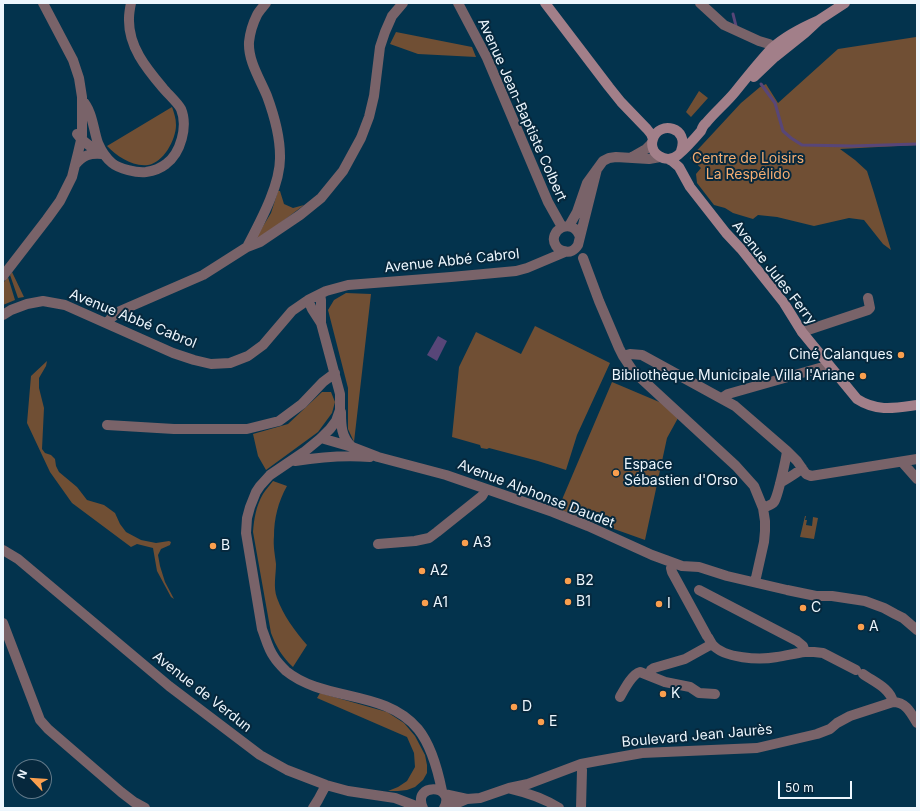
<!DOCTYPE html>
<meta charset="utf-8">
<style>
body{margin:0}
#map{position:relative;width:920px;height:811px;overflow:hidden;background:#03334d;font-family:Inter,sans-serif}
canvas{display:block}
.frame{position:absolute;inset:0;border:4px solid #edf6fd;pointer-events:none}
.north{position:absolute;left:12px;top:759px;width:40px;height:40px;box-sizing:border-box;background:#06283d;border:1px solid #627a8a;border-radius:50%;rotate:295deg;font-size:11px;font-weight:700;line-height:16px;text-align:center;color:#edf6fd}
.north::after{content:'';display:block;margin:auto;width:14px;height:18px;background:#fa9f4e;clip-path:polygon(50% 0,100% 100%,50% 72%,0 100%)}
.scale{position:absolute;left:778px;top:781px;width:74px;height:18px;box-sizing:border-box;border:2px solid #edf6fd;border-top:0;padding-left:5px;font-size:12px;line-height:14px;white-space:nowrap;color:#edf6fd;-webkit-text-stroke:3px #06283d;paint-order:stroke}
</style>
<div id="map">
<canvas width="920" height="811"></canvas>
<div class="frame"></div>
<div class="north">N</div>
<div class="scale">50 m</div>
</div>
<script>
const g = document.querySelector('canvas').getContext('2d');
g.lineJoin = 'round';
function paint(path, color) {
  g.fillStyle = color;
  g.fill(path, 'evenodd');
}
function trace(path, color, width, dash) {
  g.strokeStyle = color;
  g.lineWidth = width;
  g.lineCap = dash ? 'butt' : 'round';
  g.setLineDash(dash || []);
  g.stroke(path);
}
function write(font, color, halo, rows, align = 'center') {
  g.font = font + ' Inter,sans-serif';
  g.lineWidth = 4;
  g.setLineDash([]);
  g.textBaseline = 'middle';
  g.strokeStyle = halo;
  g.fillStyle = color;
  for (const [text, x, y, turn = 0] of rows) {
    g.save();
    g.translate(x, y);
    g.rotate((+turn || 0) * Math.PI / 180);
    g.textAlign = isNaN(turn) ? turn : align;
    if (halo) g.strokeText(text, 0, 0);
    g.fillText(text, 0, 0);
    g.restore();
  }
}
paint(new Path2D(`
 M396,32l76,15 4,10 -58,-3 -28,-10z
 M916,37l1,7v101l-77,4 15,11 12,11 7,22 17,57 -8,-6 -19,-24 -15,-2 -35,8 -37,-9 -19,-2 -5,4 -20,-6 -8,-5 -11,-3 -17,-22 -1,-9 5,-6 -11,-10 51,-55 19,-16 6,-3 12,19 60,-54z
 M699,91l9,7 -17,19 -5,-5z
 M172,107c2,6 4,11 4,18 0,15 -13,38 -28,40 -16,2 -31,-9 -41,-19z
 M278,191h2l4,13 9,4 11,-3 -46,35 -1,-4 14,-23z
 M12,272l12,25 -6,1 -8,-23z
 M8,277l7,23 -12,5v-22z
 M346,293l25,1 -17,148 -6,-13v-41l-20,-78 6,-10z
 M535,326l75,37 -33,72 -11,35 -28,-9 -49,-13 -2,1 -6,-1 -1,-3 -28,-8 7,-70 17,-35 45,22z
 M47,361l-1,5 -7,12v10l5,20 -2,41 3,4 6,2 4,4 1,7 3,6 18,15 10,13 17,5 11,8 5,11 6,8 15,8 15,3 13,-2 2,1 -1,3 -9,4 -3,6 2,11 5,16 9,17 -3,-2 -14,-26 -4,-23 -16,-4 -6,3 -59,-44 -22,-31 -23,-49 4,-47z
 M612,382l52,22 14,14 -11,20 -22,102 -87,-31z
 M322,392h9l4,10 -3,11 -14,19 -52,38 -8,-14 -5,-22 35,-10z
 M273,481l14,5c-9,16 -13,33 -13,50 -1,10 1,19 2,28 0,11 -3,23 1,34 6,17 18,33 30,47l-14,22c-11,-10 -17,-21 -22,-34l-18,-101c1,-13 3,-26 10,-38 3,-5 7,-9 10,-13z
 M805,516h1l-1,4h2l-1,5 6,1 1,-9 5,1 -4,21 -14,-2z
 M320,693l67,19 17,11 11,13 10,19 2,10v8l-4,7 -8,7 -8,3 -9,1h-10l10,-4 9,-6 8,-14 -1,-14 -7,-16 -90,-39z`), '#704f34');
paint(new Path2D(`
 M438,336l9,5 -10,20 -10,-6z`), '#584678');
trace(new Path2D(`
 M733,14l3,12
 M761,84l14,19 8,28 8,7 11,7 50,1 65,-2`), '#584678', 3);
trace(new Path2D(`
 M458,3l29,55 61,144 14,25
 M700,3l24,22 35,16 10,3 4,3 5,5
 M82,100c11,12 11,29 16,43 3,7 8,15 14,20 7,6 25,10 34,9 7,-1 15,-4 20,-8 15,-11 22,-38 15,-55 -3,-6 -14,-16 -18,-21 -17,-20 -35,-42 -34,-70 0,-5 1,-10 2,-15
 M77,134l4,5 19,15
 M632,157l14,-8 6,-6
 M75,165c8,-10 15,-12 27,-11
 M569,226l8,-14 10,-29 16,-22 6,-3 7,-1 33,2 11,-2
 M580,237c-7,-22 -34,-6 -24,9 2,3 5,5 8,5 6,2 11,-1 14,-6l19,-76
 M247,247c13,-25 34,-63 33,-91 0,-21 -6,-41 -13,-60 -7,-17 -19,-35 -18,-54 1,-9 4,-19 8,-27 2,-4 6,-8 9,-12
 M583,258l16,43 20,47 4,8 10,15 103,95 18,20 9,22 2,13v10l-1,11 -9,40
 M3,276l44,-57 13,-18 12,-24 6,-24 4,-17v-39l-3,-19 -6,-18 -30,-57
 M320,294l1,6v23l19,71v16l-4,11 -6,8 -9,9 -17,14 -34,23 -10,11 -4,6 -6,15 -3,11 -1,15 16,96c4,10 6,20 12,28 3,5 8,10 12,14 38,31 99,18 132,58 13,16 20,42 24,62
 M308,300l4,9 9,14
 M3,315l8,-5 16,-6 16,-3 22,4 108,48 21,7 17,4 19,-1 18,-7 15,-11 29,-34 16,-11 18,-9 22,-6 103,-8 65,-6 11,-3 38,-16
 M107,323l4,-5 9,-7 83,-36 44,-28 13,-5 40,-27 21,-17 22,-27 18,-33 8,-21 5,-21 6,-49 5,-15 7,-16 11,-13
 M802,332l66,-22 2,-2 -2,-10
 M623,356l7,-2 12,1 93,51 52,45 10,10 9,13 5,2 106,-17
 M722,398l6,-4 95,-27 4,-3
 M341,412c0,13 0,25 11,35
 M107,425l67,4h73l32,-8 23,-17 21,-22 12,-9
 M321,438l31,9 26,10 68,18 107,37 35,14 64,29 30,11 17,1 28,9 60,14 29,6h16l33,5 19,7 11,6 8,4 14,12
 M295,461c25,-4 50,-6 75,-4
 M902,462l15,17
 M780,483c7,-5 15,-8 22,-15
 M763,508c4,-2 9,-3 11,-6 4,-6 12,-43 13,-51
 M378,544l37,-3 14,-3 8,-6 45,-36 4,-7
 M3,550l15,9 151,127 91,69 27,15 39,15 22,6 47,7 26,10
 M673,563l-2,5 1,4 35,64c2,2 3,5 5,8 12,15 48,16 65,13 9,-1 18,-4 28,-5
 M699,590l98,51 6,5 2,6h9l9,1 33,17
 M3,623l37,97 8,9 73,63 13,10 11,6
 M863,674c11,8 27,14 30,28
 M649,675l2,-5 3,-2 31,-9 27,-15
 M620,697c4,-7 12,-23 20,-25l25,10 25,5 9,6 16,1
 M511,789c17,4 33,9 48,19
 M444,794l23,5 -21,9
 M467,799l13,-1 29,-10 19,-4 53,-20 16,-3 45,-8 115,-5 60,-14 13,-5 7,-6 13,-7 43,-14c13,0 18,11 24,21
 M313,808l5,-8 8,-15
 M423,808c-12,-26 34,-24 21,0
 M581,808l1,-38 -1,-6`), '#796369', 10);
trace(new Path2D(`
 M545,3l64,84 12,15 26,27 4,5 2,5
 M754,77l21,-20 30,-24 14,-13 26,-17
 M681,151c9,-24 -22,-31 -28,-12 -5,14 13,26 25,16 7,-6 17,-17 23,-24 1,-3 2,-6 5,-8 9,-11 20,-20 29,-31 12,-15 24,-30 37,-44 13,-12 31,-21 47,-28
 M668,159l4,2 7,6 11,20 36,46 15,16 43,54 18,29 55,67c20,13 38,9 60,6`), '#a27f89', 10);
for (const [x, y, r, color] of [
 [901,355,4,"#fa9f4e"],
 [863,376,4,"#fa9f4e"],
 [616,473,4,"#fa9f4e"],
 [465,543,4,"#fa9f4e"],
 [213,546,4,"#fa9f4e"],
 [422,571,4,"#fa9f4e"],
 [568,581,4,"#fa9f4e"],
 [568,602,4,"#fa9f4e"],
 [425,603,4,"#fa9f4e"],
 [659,604,4,"#fa9f4e"],
 [803,608,4,"#fa9f4e"],
 [861,627,4,"#fa9f4e"],
 [663,694,4,"#fa9f4e"],
 [514,707,4,"#fa9f4e"],
 [541,722,4,"#fa9f4e"]
]) {
  const dot = new Path2D();
  dot.arc(x, y, r, 0, 2 * Math.PI);
  g.fillStyle = color;
  g.fill(dot);
  trace(dot, '#06283d', 1.5);
}
write('14px', '#edf6fd', '#06283d', [
 ["Avenue Jean-Baptiste Colbert",522,110,66],
 ["Avenue Abbé Cabrol",452,261,-6],
 ["Avenue Jules Ferry",774,273,52],
 ["Avenue Abbé Cabrol",133,319,22],
 ["Avenue Alphonse Daudet",536,494,21],
 ["Avenue de Verdun",202,692,38],
 ["Boulevard Jean Jaurès",697,736,-5]
]);
write('14px', '#f4ad72', '#06283d', [
 ["Centre de Loisirs",748,159],
 ["La Respélido",748,175]
]);
write('14px', '#edf6fd', '#06283d', [
 ["Ciné Calanques",893,355,"right"],
 ["Bibliothèque Municipale Villa l'Ariane",855,376,"right"],
 ["Espace",624,465],
 ["Sébastien d'Orso",624,481],
 ["A3",473,543],
 ["B",221,546],
 ["A2",430,571],
 ["B2",576,581],
 ["B1",576,602],
 ["A1",433,603],
 ["I",667,604],
 ["C",811,608],
 ["A",869,627],
 ["K",671,694],
 ["D",522,707],
 ["E",549,722]
], 'left');
</script>
